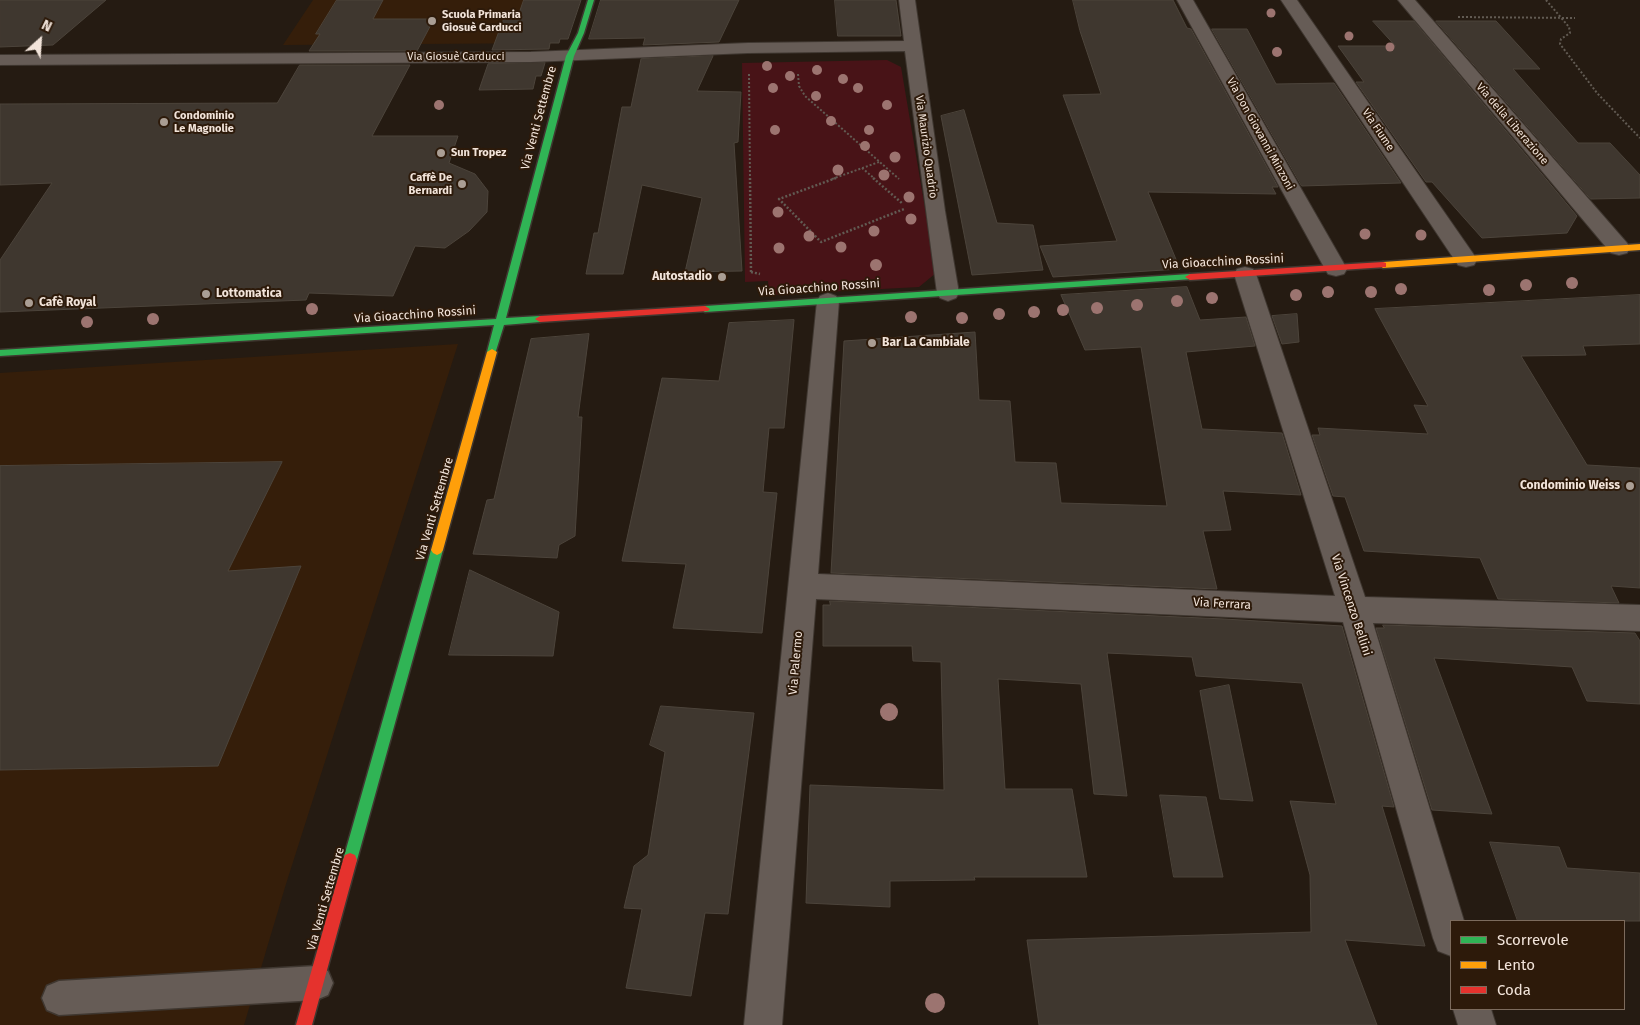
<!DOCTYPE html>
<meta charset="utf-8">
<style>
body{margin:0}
#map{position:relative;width:1640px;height:1025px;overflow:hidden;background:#251b12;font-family:"Fira Sans",sans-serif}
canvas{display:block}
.legend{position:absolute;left:1450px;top:920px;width:175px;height:90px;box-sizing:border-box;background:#2d1a0a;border:1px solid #7c6b5d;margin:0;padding:6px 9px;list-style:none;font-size:15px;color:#f2e4da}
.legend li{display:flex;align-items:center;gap:10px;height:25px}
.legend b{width:25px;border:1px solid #7c6b5d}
.north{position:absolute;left:15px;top:15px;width:50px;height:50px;-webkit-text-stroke:4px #2d1a0a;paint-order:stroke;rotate:26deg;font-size:14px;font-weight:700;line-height:20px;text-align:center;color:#f2e4da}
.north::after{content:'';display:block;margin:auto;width:18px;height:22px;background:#f2e4da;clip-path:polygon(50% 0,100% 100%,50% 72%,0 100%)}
</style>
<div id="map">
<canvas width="1640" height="1025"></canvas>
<ul class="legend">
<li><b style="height:6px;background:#30b455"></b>Scorrevole</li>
<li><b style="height:6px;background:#ff9f0a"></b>Lento</li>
<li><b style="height:6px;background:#e5322d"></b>Coda</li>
</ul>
<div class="north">N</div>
</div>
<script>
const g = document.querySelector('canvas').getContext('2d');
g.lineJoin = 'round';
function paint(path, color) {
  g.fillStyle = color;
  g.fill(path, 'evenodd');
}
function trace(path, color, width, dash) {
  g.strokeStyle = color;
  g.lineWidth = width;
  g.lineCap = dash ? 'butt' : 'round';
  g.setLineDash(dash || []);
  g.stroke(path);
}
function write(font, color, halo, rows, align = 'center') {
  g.font = font + ' "Fira Sans",sans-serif';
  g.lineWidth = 4;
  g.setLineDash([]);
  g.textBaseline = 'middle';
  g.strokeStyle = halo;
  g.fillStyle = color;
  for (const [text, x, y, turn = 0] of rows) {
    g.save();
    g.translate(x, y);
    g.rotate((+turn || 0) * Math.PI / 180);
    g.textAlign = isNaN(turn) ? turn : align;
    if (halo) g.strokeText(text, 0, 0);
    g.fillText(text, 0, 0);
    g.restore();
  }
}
paint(new Path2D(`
 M313,0h259l-13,43 -276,2z
 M458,344l-172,540 -42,141h-244v-652z`), '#351e0a');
paint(new Path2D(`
 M887,60l14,7 35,206 -17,14 -150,8 -1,-14 -23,1 -3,-219z`), '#481317');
const building = new Path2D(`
 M0,0h106l-53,45 -53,2z
 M337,0h46l-10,19h61l-17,32h-108l11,-17h-4z
 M524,0h57l-13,39h-8l-1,4h-9l-1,6 -57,1 12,-32h13z
 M601,0h138l-20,42 -76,3 2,-7 -56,1z
 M835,0h61l5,36h-63z
 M1073,0h100l14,28 4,1 87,158h-6l4,7 -128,-2 32,77 -127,8 -13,-31 77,-5 -54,-146 38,-1 -21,-63z
 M1373,21h41l163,195 -10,17 -85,5 -50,-56h-6l-70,-100h8l-26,-36h57z
 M1436,21h60l44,48h-27l65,74h32l30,32v23l-49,1z
 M1212,29h35l29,55 58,-1 67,100 -99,3z
 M713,56l-16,35 44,1 -3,50 -4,1 8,128 -57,1 17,-74 -60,-13 -19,89h-37l8,-41h4l24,-126h9l10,-48z
 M545,63l-4,13h-5l-3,13 -54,1 9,-26z
 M300,65h110l-38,71h86l-9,27 26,11 13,17 -1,21 -18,19 -24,17 -30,-2 -22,50 -84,-3 -3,7 -306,12v-52l52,-77 -52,2v-81l277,-1z
 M964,110l33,113 36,2 10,45 -71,5 -31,-159z
 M1187,287l13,33 46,-3 9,29 -69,6 16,77 80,4 19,62 -78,-4 8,39 -28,1 14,58 -386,-16 13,-232 131,-9 4,68 31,1 5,61 41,1 5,40 106,3 -26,-159 -56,3 -24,-55z
 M1640,295v49l-57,2 3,9 -65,1 66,109 53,3v120l-29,-2 8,17 -121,-4 -18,-41 -116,-7 -19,-54 -12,-1 -21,-61h8l-2,-7 110,6 -14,-29 14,1 -53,-97z
 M1297,314l2,28 -17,2 -10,-28z
 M794,320l-10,108h-15l-6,64 14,1 -15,140 -89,-5 13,-64 -64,-3 40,-183 57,3 10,-58z
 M589,334l-11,83h4l-7,119 -16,9 -2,13 -84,-4 14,-54 7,-1 37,-160z
 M282,462l-54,109 73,-5 -83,200 -218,4v-304z
 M470,570l89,42 -6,44 -104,-1z
 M830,601l394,18 118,7 52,181 -12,-1 43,140 -80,-6 32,85h-338l-12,-85 284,-8 -1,-57 -20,-74 46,3 -34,-121 -106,-7 -4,-19 -85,-4 20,143 -33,-2 -13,-110 -83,-5 7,110h67l15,88h-113l1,3 -85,1v26l-84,-4 4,-118 134,5 -3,-128 -28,-1 -1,-15h-89v-41h7z
 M1383,625l252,8 5,8v63l-53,-3 -15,-34 -138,-9 58,156 -60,-4 -56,-182h8z
 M1229,685l24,116 -33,-2 -20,-108z
 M661,706l93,7 -26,201 -23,-1 -14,83 -65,-8 16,-79 -18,-1 10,-42 14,-11 17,-103 -15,-7z
 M1160,795l46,2 17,80h-49z
 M1490,842l69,5 8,21 73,5v48h-122z`);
paint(building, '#3f372f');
trace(building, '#4c443b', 1);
const lane = new Path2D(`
 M316,966l12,5 5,12 -5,12 -12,5 -257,15 -12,-5 -5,-12 5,-12 12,-5z`);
const street = new Path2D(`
 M899,0h16l30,211 14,82 -3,5 -8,3 -8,-3 -3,-5 -32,-242 -157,2 -217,9 -531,3v-10l531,-3 217,-9 156,-2z
 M1177,0h16l154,269 -3,5 -8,2 -8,-2 -3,-5z
 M1281,0h16l177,255 3,5 -3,5 -8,2 -8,-2z
 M1398,0h17l212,243 3,5 -3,5 -8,2 -8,-2z
 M1245,267l8,2 3,5 109,323 275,8v26l-267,-8 91,298h-13v35l-13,-5 -5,-13 -90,-316 -527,-23 -34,426h-38l73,-724 3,-5 8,-3 8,3 3,5 -21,273 517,22 -101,-322 3,-5z
 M1453,1009h38l5,16h-38z`);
const fast = new Path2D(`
 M588,0h6l-10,33 -10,23 -68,262 34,-2 5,3 -5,3 -36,3 -9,29 -3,1 -5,-3 7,-27 -494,31v-6l496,-31 70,-263 12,-23z
 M1190,274l5,3 -2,2 -488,33 -5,-3 5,-3z
 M437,545l4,2 2,3 -86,310 -2,5 -5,2 -5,-2 -2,-5 88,-310 2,-3z`);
const slow = new Path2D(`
 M1640,244v6l-257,18 -4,-3 4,-3z
 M492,349l5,3 -54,198 -2,3 -4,2 -4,-2 -2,-3 56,-198z`);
const jam = new Path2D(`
 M1383,262l3,1v4l-196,13 -5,-3 5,-3z
 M705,306l5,3 -2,2 -168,11 -5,-3 5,-3z
 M350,853l5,2 2,5 -45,165h-16l47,-165 2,-5z`);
trace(lane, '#3f3730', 3);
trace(street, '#3f3730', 2);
trace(fast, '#3f3730', 3);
trace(slow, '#3f3730', 3);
trace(jam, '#3f3730', 3);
trace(new Path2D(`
 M1546,0l23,27 1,6 -9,6 -1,5 37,49 43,45
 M1458,17l117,1
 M749,74l1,105
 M798,74l1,12 6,10 94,83
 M862,168l13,11
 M832,179l47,-17`), '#625b53', 2, [2, 2]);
trace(new Path2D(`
 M750,178l1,95
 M836,178l-57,21 42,43 83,-33
 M873,178l30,26
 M751,272l9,2`), '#625b53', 2.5, [2, 2]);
paint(lane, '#665c56');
paint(street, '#665c56');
paint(fast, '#30b455');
paint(slow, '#ff9f0a');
paint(jam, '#e5322d');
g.fillStyle = '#9c7470';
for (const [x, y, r] of [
 [1271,13,4.5],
 [1349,36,4.5],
 [1390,47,4.5],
 [1277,52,5],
 [767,66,5],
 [817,70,5],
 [790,76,5],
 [843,79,5],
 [773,88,5],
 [858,88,5],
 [816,96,5],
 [439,105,5],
 [887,105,5],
 [831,121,5],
 [775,130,5],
 [869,130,5],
 [865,146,5],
 [895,157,5.5],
 [838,170,5.5],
 [884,175,5.5],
 [909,197,5.5],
 [778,212,5.5],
 [911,219,5.5],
 [874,231,5.5],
 [1365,234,5.5],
 [1421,235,5.5],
 [809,236,5.5],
 [841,247,5.5],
 [779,248,5.5],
 [876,265,6],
 [1572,283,6],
 [1526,285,6],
 [1401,289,6],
 [1489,290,6],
 [1328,292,6],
 [1371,292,6],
 [1296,295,6],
 [1212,298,6],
 [1177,301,6],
 [1137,305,6],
 [1097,308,6],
 [312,309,6],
 [1063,310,6],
 [1034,312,6],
 [999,314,6],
 [911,317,6],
 [962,318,6],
 [153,319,6],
 [87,322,6],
 [889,712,9],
 [935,1003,10]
]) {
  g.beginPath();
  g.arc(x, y, r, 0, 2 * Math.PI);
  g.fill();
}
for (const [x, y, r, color] of [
 [432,21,5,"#aa9e94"],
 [164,122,5,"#aa9e94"],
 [441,153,5,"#aa9e94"],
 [462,184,5,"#aa9e94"],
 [722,277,5,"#aa9e94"],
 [206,294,5,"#aa9e94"],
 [29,303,5,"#aa9e94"],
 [872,343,5,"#aa9e94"],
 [1630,486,5,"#aa9e94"]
]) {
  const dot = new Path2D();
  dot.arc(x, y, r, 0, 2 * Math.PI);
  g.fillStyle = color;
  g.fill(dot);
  trace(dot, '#2d1a0a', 2);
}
write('bold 11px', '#f2e4da', '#2d1a0a', [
 ["Scuola Primaria",442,15],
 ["Giosuè Carducci",442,28],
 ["Condominio",174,116],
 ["Le Magnolie",174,129],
 ["Sun Tropez",451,153],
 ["Caffè De",452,178,"right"],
 ["Bernardi",452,191,"right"]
], 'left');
write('11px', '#f2e4da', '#2d1a0a', [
 ["Via Giosuè Carducci",456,57],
 ["Via della Liberazione",1512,124,49],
 ["Via Fiume",1378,130,56],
 ["Via Don Giovanni Minzoni",1260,134,61],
 ["Via Maurizio Quadrio",926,147,82]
]);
write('12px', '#f2e4da', '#2d1a0a', [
 ["Via Venti Settembre",539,118,-75],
 ["Via Gioacchino Rossini",1223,262,-3],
 ["Via Gioacchino Rossini",819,288,-4],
 ["Via Gioacchino Rossini",415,315,-4],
 ["Via Venti Settembre",435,509,-74],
 ["Via Ferrara",1222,604,3],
 ["Via Vincenzo Bellini",1351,605,72],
 ["Via Palermo",796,663,-85],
 ["Via Venti Settembre",326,899,-74]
]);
write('bold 12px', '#f2e4da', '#2d1a0a', [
 ["Autostadio",712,277,"right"],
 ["Lottomatica",216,294],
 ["Cafè Royal",39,303],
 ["Bar La Cambiale",882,343],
 ["Condominio Weiss",1620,486,"right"]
], 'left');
</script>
